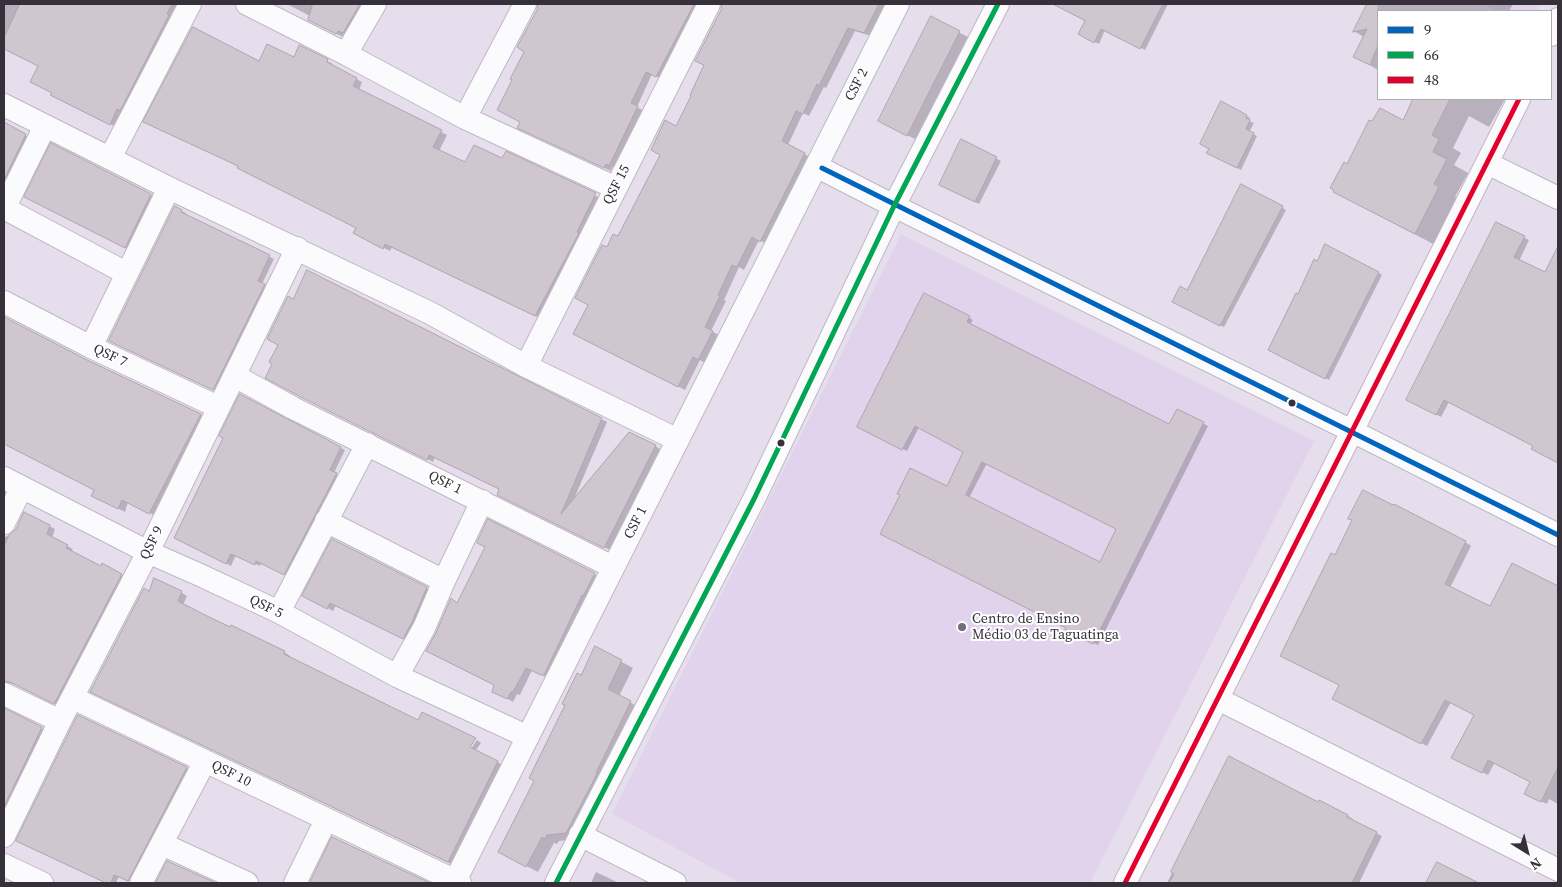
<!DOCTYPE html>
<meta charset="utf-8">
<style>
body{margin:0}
#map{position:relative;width:1562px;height:887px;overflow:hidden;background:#e6deed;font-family:"Source Serif 4",serif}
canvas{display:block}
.frame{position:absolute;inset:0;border:5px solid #35303a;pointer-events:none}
.legend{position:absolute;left:1377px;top:10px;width:175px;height:90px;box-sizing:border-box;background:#fff;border:1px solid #aeacb0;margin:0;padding:6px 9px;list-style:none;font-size:15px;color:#35303a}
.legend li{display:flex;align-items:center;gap:10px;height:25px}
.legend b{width:25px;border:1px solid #aeacb0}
.north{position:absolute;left:1502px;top:827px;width:50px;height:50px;-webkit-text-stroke:4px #fff;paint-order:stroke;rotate:144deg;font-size:14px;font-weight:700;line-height:20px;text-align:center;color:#35303a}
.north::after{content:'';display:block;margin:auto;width:18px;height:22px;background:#35303a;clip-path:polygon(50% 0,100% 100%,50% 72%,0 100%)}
</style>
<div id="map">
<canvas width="1562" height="887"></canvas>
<div class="frame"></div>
<ul class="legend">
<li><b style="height:6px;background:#0065bd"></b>9</li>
<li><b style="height:6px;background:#00a651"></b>66</li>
<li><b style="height:6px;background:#e4002b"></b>48</li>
</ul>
<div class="north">N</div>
</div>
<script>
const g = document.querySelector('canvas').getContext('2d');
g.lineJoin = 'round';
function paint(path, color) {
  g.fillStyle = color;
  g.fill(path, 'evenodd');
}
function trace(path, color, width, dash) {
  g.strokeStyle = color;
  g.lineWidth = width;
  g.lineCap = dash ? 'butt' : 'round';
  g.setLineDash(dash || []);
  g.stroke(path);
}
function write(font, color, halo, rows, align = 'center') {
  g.font = font + ' "Source Serif 4",serif';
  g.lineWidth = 4;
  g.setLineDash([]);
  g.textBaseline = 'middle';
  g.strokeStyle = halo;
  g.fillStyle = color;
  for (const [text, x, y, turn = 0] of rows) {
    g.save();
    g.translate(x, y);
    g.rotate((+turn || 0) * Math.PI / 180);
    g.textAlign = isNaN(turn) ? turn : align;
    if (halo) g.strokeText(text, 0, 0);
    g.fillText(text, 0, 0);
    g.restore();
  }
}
paint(new Path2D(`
 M1482,4h59l-4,7h-40z
 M901,234l413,207 -224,442h-349l-129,-69z`), '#e1d3ec');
paint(new Path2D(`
 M4,4h175l-63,123 -58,-29 -5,-5 -13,-27 -36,-17z
 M287,4h69l9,5 -16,26 -5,-2 -1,4 -28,-14 -5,-7z
 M538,4h165l-40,76 -11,-6 -15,33 7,4 -28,58 -4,-2 -1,4 -86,-40 -3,-9 4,-71 12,-41z
 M723,4h164l-16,32 -16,-5 -29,57 -2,-1 -15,29 -6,-3 -15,32 22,12 -43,87 -8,-4 -15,30 -5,-3 -15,33 2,1 -15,30 8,4 -14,28 -5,-3 -15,30 -104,-53 8,-32 19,-56 11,-11 58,-111 29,-62z
 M1055,4h113l-23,46 -40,-20 -6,14 -16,-8 3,-16z
 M1369,4h144l-4,7h-131v59l-24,-14 10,-19 -9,-5z
 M931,18l37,19 -51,103 -29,-14z
 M295,59l32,2 6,3v3l29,15 -3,8 88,45 -8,16 27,13 37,-4 98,38 -59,121 -150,-72 -2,4 -35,-18 2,-5 -98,-165z
 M1415,99h90l-16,28 -20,-11 -16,32 8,5 -7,12 14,8 -13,24 6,3 -24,46 -80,-42 -10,-38 57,-44z
 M1221,103l29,15 -1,3 5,2 -5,9 8,4 -16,34 -33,-17z
 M4,121v3l28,15 -28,56z
 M962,141l39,20 -22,43 -35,-17z
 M52,145l103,52 -26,53 -103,-53z
 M1241,185l45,25 -62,117 -50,-25 14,-10z
 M175,208l11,5 -1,2 89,44 -12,25 7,4 -51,104 -103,-49z
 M1496,223l33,17 -10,21 27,13 11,-22h1v210l-25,-14 1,-2 -85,-44 -8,15 -28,-14z
 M1326,246l56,29 -53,105 -55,-28 24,-56z
 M308,272l299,150 -33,77 81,-53 5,3 -50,101 -106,-53 -4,-8 -65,-32 -2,5 -127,-63 -27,-54 15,-45z
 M925,295l48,25 -3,5 200,100 8,-15 30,16 -110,219 -27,-13 -124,-145 18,-35 -46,-25 -12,24 -45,-22zM987,463l131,66 -18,35 -131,-66z
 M4,318l81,42 122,58 -51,98 -28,-14 -3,10 -26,-13 -4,-9 -74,-51 -17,-9z
 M241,396l104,54 -11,23 7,4 -52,99 -28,-13 -1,3 -24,-11 -5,11 -51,-26z
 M25,513l30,16 -3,9 21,11 -2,3 31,16 1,-3 24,13 -67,128 -44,-21 -7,-2 -5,2v-148l8,-2z
 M333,541l99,50 -23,50 -73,-36 -3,6 -24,-13z
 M1465,542l6,4 -21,42 41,20 22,-43 45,23v216l-9,-5 -2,5 -16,-7 1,-15 -37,-20 -7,13 -29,-14 16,-46 -24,-13 -24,44 -87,-44 1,-17 -5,-129z
 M594,574l6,3 -52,101 -16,-8 -12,25 -3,-1 -4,8 -19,-11 2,-6 -44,-85 6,3z
 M181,592l6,4 -4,9 101,47 6,4 -1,2 179,95 9,-13 4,3 -6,8 28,14 -50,100 -356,-171 53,-101z
 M596,648l37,20 -14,28 23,13 -65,130 -18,2 -2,3 -3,-1 -16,29 -27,-14 24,-78z
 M4,710l43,21 -43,90z
 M79,717l111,53 -58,113 -13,-7 -3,7h-8l-86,-40z
 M1229,758l89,46 30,12 5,3 -1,2 30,15 -23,47h-81l2,-5 -9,-5 -7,10h-97z
 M333,838l94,45h-116z
 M168,863l45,20h-56z
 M596,872l23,11h-28z`), '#0003');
const building = new Path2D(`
 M20,4h152l-5,10 2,1 -49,96 -3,-2 -7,16 -60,-30 2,-2 -22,-11 8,-16 -34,-17v-11z
 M313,4h47l-17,29 -5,-2 -2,3 -28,-14z
 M538,4h156l-38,73 -10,-5 -15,31 7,3 -29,60 -3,-2 -2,4 -87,-40 3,-6 -23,-12 15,-30 -2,-1 14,-27 -7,-5 20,-37z
 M722,4h157l-15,29 -16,-5 -29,58 -2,-2 -14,30 -7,-3 -14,30 23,12 -45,89 -8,-5 -15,30 -5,-2 -14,30 2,1 -15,31 8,4 -15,29 -5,-3 -15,30 -105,-53 15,-29 -13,-7 27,-53 5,2 6,-13 5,2 42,-81 -9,-5 14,-30 11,6 15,-30 -1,-1 14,-30 -9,-4 26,-51z
 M1053,4h110l-23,45 -39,-20 -7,14 -16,-9 7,-13z
 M1367,4h11v41l-8,20 -17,-8 14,-28 -14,3z
 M931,16l29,15 -53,105 -29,-15z
 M193,27l66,34 8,-17 27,13 5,-12 29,14 -1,3 30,16 -4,8 89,44 -9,17 32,15 9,-17 28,13 4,-7 90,42 -19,39 2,1 -44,83 -150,-72 -2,5 -30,-16 3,-5 -119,-60 1,-2 -95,-44z
 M1413,99h37l-18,36 7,4 -6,13 14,7 -13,25 5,3 -24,47 -82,-42 1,-2 -4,-2 14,-26 3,2 22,-44 3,1 8,-13 23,12z
 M1221,101l26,14 -1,3 4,2 -4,9 8,4 -17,35 -31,-15 3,-4 -9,-5z
 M4,122l22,12 -22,46z
 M961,139l36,18 -22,45 -36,-17z
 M51,143l100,51 -26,54 -101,-51z
 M1241,184l42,22 -63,120 -48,-24 8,-16 7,4z
 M175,206l7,4 -1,2 89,43 -12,26 7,3 -52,106 -104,-49z
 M1496,222l29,14 -11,21 31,15 13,-26v217l-27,-14 2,-3 -89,-46 -8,15 -30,-15z
 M1325,244l54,28 -54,107 -57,-29 28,-57 2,1 16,-35 3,2z
 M307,270l295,148 -41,96 68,-82 27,13 -52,103 -107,-53 2,-6 -70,-34 -2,5 -128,-64 -34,-18 7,-14 -3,-2 9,-17 -11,-6 21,-43 5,3z
 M924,293l46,23 -3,6 202,102 8,-15 27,13 -111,222 -28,-14 1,-2 -186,-94 20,-39 -3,-1 13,-26 37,18 16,-34 -48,-26 -13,24 -45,-23zM982,462l134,67 -16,33 -134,-67z
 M4,317l81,42 116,55 -52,100 -27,-14 -4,9 -27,-13 3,-6 -90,-46z
 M240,394l101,53 -11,23 7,3 -53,102 -28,-14 -1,4 -24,-11 -5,10 -52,-26 49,-100 -4,-2z
 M1363,490l30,15 1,-1 72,37 -21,43 45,22 22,-43 46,23v181l-17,35 -17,-8 6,-12 -42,-22 -6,13 -31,-15 23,-43 -29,-15 -24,44 -89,-45 7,-14 -59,-29 51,-103 4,2 17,-35 -4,-1z
 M24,512l26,13 -3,9 21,11 -2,3 35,18 1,-3 20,11 -68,130 -44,-22 -6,-1v-135l5,-11 7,-6z
 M488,519l107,54 -12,23 -1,-1 -38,80h-3l-15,-7 -13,24h-2l-4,7 -15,-7 2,-7 -68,-34 10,-18 15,-35 6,5 28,-56 -8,-4z
 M332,539l95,48 -15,35 -9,17 -73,-36 -3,6 -25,-13z
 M154,578l28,13 -4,10 25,13 27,13 1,-2 54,26 -1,3 134,66 4,-8 54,26 -6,9 28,14 -50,101 -358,-170 54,-104 5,3z
 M595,646l27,14 -14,29 23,12 -35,72 1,1 -31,59 -19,2 -2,4 -3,-2 -16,30 -28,-15 36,-71 -5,-3 36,-73 -3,-1 15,-31 4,2z
 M4,708l38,19 -38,80z
 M78,715l109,52 -59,114 -14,-6 -3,8h-5l-90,-42z
 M1229,756l89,46 1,-2 29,15 -1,2 30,15 -25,51h-183l5,-9 -3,-2z
 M332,837l98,46h-120z
 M167,861l49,22h-60z
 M1437,862l42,21h-53z`);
paint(building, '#cfc6d0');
trace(building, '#aea5af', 1);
const minor = new Path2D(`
 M247,4l99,50 119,64 151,70
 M1551,35l7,-16
 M346,54l29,-50
 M4,105l165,83 261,125 96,53 152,74
 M465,118l60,-114
 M110,158l80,-154
 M1487,163l71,35
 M816,166l78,40 458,225 206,104
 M4,208l122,65
 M4,209l41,-83
 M4,302l87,45 127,60
 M91,347l78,-159
 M526,366l183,-362
 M235,376l58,32 320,159
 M4,478l144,74 52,23 79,37 118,64 131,61
 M326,521l118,60
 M4,523l18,-36
 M279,612l88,-168
 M397,676l27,-48 20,-47 38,-80
 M4,694l56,27
 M73,698l387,185
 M1218,699l340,171
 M580,835l95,48
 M4,836l56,-115 88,-169 149,-304
 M162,844l85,39
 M4,865l38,18
 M141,883l64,-122
 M295,883l31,-63
 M454,883l444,-879
 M556,883l198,-384 140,-293 104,-202
 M1125,883l394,-784`);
trace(minor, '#beb8c4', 24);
trace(minor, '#fbfafc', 22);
trace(new Path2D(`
 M822,168l736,367`), '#0065bd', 5);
trace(new Path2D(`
 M556,883l198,-384 140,-293 104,-202`), '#00a651', 5);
trace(new Path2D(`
 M1125,883l394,-784`), '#e4002b', 5);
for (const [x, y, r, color] of [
 [1292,403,4.5,"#35303a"],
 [781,443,4.5,"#35303a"],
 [962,627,5,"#736d79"]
]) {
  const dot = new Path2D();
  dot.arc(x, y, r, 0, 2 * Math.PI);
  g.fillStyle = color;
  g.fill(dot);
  trace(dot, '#fff', 2);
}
write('14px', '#35303a', '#fff', [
 ["CSF 2",857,85,-63],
 ["QSF 15",617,185,-63],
 ["QSF 7",110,356,25],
 ["QSF 1",445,483,26],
 ["CSF 1",636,523,-63],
 ["QSF 9",152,543,-64],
 ["QSF 5",266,607,26],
 ["QSF 10",231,774,26]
]);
write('14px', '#35303a', '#fff', [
 ["Centro de Ensino",972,619],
 ["Médio 03 de Taguatinga",972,635]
], 'left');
</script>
